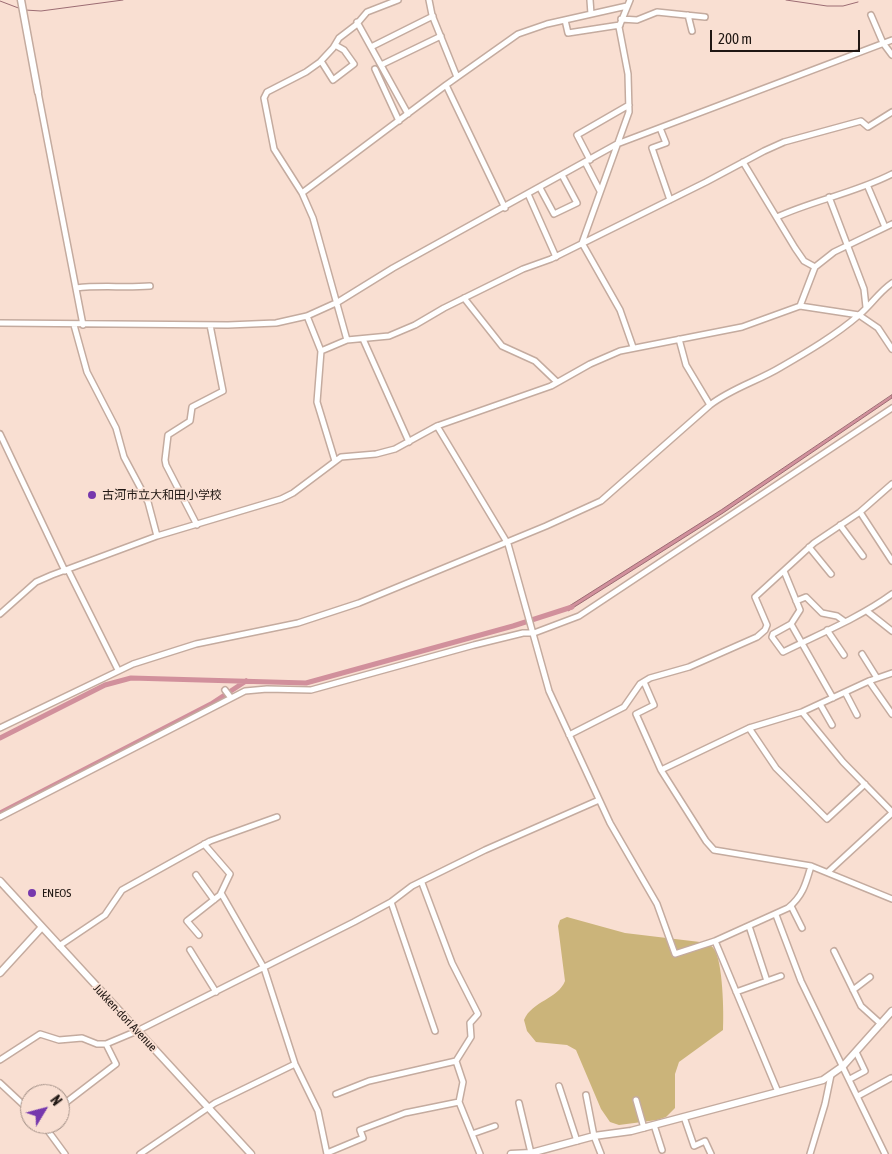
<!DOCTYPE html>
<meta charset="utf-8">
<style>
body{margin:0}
#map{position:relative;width:892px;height:1154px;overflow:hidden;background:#f9dfd2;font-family:"Asap Condensed",sans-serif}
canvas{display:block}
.north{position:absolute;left:20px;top:1084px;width:50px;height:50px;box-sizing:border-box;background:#f9dfd2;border:1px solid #a28f86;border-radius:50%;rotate:53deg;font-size:14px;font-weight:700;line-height:20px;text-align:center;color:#201713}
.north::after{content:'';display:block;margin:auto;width:18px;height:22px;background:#7638ad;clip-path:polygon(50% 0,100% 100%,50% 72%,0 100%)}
.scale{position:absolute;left:710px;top:30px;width:150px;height:22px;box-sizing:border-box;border:2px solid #201713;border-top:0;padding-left:6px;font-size:15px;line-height:18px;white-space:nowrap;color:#201713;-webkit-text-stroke:4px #f9dfd2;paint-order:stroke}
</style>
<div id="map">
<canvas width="892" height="1154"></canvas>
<div class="north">N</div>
<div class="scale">200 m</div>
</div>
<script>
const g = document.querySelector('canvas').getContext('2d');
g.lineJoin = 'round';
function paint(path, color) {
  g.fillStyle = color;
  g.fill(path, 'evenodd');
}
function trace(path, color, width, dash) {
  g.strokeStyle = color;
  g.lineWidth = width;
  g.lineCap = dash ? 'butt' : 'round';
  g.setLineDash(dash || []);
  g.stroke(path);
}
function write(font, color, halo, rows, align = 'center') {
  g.font = font + ' "Asap Condensed","Noto Sans JP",sans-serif';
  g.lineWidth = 4;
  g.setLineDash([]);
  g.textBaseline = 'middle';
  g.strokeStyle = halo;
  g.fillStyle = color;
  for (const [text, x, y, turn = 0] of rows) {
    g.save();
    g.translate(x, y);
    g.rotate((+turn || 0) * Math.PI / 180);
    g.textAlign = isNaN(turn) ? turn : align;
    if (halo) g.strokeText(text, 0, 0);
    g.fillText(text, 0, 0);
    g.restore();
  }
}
paint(new Path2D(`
 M567,917l58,16 75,9c5,1 11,2 14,7 9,12 10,65 9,81l-44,32 -4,12v34l-9,9 -9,3 -38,5 -9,-3 -9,-13 -25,-59 -9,-5 -31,-3 -9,-11 -3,-11c8,-19 34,-21 41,-39l-7,-55 2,-6z`), '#cbb47a');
const water = new Path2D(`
 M892,395v3l-169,115 -155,98 -2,-3 155,-98z`);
paint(water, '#d1909c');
trace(water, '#9c6c73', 1);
trace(new Path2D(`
 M786,0l41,6h16l15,-4
 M0,1l21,8
 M25,10l16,1 82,-11`), '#9c6c73', 1);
trace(new Path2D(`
 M0,738l105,-53 26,-7 175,5 207,-57 59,-19
 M0,813l211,-109 35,-23`), '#d1909c', 5);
const minor = new Path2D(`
 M429,0l3,15 25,62
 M590,0l1,14
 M630,0l-11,27 9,47 1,38 -47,131 38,67 13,37
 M688,15l4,16
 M871,15l12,28 9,12
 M621,19l16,1 20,-8 48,5
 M565,20l3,13 52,-8
 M357,22l51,92
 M371,47l62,-31
 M321,61l12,19 21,-16 -10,-14 -9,-5
 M381,65l60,-29
 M375,69l24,52
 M446,85l59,123
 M38,92l45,233
 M660,128l6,15 -14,5 18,52
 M590,160l-13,-25 52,-30
 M585,162l15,29
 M743,162l52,86 9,13 11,6
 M868,187l17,40
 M540,188l14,26 23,-11 -15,-28
 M302,193l144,-108 72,-51 29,-10 80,-18
 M528,194l28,63
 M829,197l35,92 2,18
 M777,217c37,-17 78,-24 115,-43
 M76,288c24,-3 49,0 74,-2
 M464,298l38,48 33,15 22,21
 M800,306l15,-39 19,-15 58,-28
 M307,316l14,35 -4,51 18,59
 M0,323l228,2 48,-2 31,-7 31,-14 55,-34 224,-124 275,-104
 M74,325l13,47 29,56 8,29 24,45 9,34
 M363,339l46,103
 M679,339l7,26 24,40
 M347,340l-34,-122 -11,-25 -28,-44 -10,-51 3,-6 39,-20 14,-10 13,-14 6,-10 17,-13 11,-13 31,-12
 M321,351l26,-11 42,-4 26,-11 29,-17 79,-39 28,-10 155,-77 58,-31 20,-9 77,-21 7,6 24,-15
 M437,426l71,118 41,147 61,132 47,81 18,50 40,-13 73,-33c15,-12 18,-25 23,-42
 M0,434l65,137
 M860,512l32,49
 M197,525l-31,-60 -1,-5 3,-25 22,-14 2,-14 31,-16 -13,-66
 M840,525l23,31
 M809,547l22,27
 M68,570l50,100
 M784,571l16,39 -9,14 -18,10 -1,3 11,15c36,-18 76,-34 109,-58
 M796,601l10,-4 16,16 15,3 7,5
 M868,612l24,19
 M0,614l36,-32 16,-7 105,-39 124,-37 12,-6 48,-36 35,-3 19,-5 42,-23 114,-40 39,-22 30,-13 122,-24 58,-21 59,9 19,13 14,21
 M791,624l42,74
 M827,630l17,25
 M862,654l15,24
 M869,681l23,33
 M644,682l10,23 -18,9 25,56 45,71 8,9 97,16 81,33
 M225,690l6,8
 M845,692l12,23
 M820,704l12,21
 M802,712l41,50 49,50
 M0,728l133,-64 63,-20 102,-21 61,-20 187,-77 55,-25 109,-96c22,-17 48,-24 71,-38 26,-15 55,-32 78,-52 12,-10 20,-23 33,-32
 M749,728l27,40 51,51 38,-35
 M569,735l55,-28 16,-23 10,-6 39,-11 68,-30 8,-7 2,-5 -12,-28 59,-54 46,-31 32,-28
 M661,770l88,-42 53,-16 67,-31 23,-8
 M0,817l245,-126 22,-2 44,1 163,-45 49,-12h11l45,-17 313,-208
 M828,872l64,-59
 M196,875l18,25
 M221,893l43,75 31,96 23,47 9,43
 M391,902l44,129
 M791,906l11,22
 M776,915l25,66 84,173
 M749,926l18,55
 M199,935l-12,-14 33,-26 10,-21 -26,-30
 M715,941l63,151
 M59,946l46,-31 17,-25 88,-49 67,-24
 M190,950l26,42
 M834,951l27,55 20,18
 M853,990l17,-13
 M736,992l45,-16
 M0,1060l40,-26 19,6 23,-2 15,6h9l31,-13 217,-109 37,-20 21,-16 73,-36 114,-50
 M456,1061l7,21 -4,20
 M850,1079l15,-8 -9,-19
 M0,1083l30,28
 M559,1086l18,55
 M336,1094l33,-13 87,-20 15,-24 -1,-14 8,-9 -26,-51 -30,-80
 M586,1095l8,41 7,18
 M858,1096l33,-18
 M636,1100l8,28
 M519,1103l12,50
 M60,1107l56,-43 -10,-20
 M684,1117l10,29 11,-5 6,13
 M43,1124l22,30
 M654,1125l8,25
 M472,1134l23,-8
 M327,1153l36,-15 -3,-8 45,-17 54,-11 21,52
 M140,1154l75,-51 80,-39
 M810,1154l15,-50 6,-29`);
const tertiary = new Path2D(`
 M21,0l17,92
 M0,881l251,273
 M0,973l42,-46
 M511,1154l20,-1 63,-17 37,-5 192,-51 20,-14 49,-55`);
trace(minor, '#c4ab9f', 8);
trace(tertiary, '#c4ab9f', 9);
trace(minor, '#fff', 5);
trace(tertiary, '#fff', 6);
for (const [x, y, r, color] of [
 [92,495,5,"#7638ad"],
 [32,893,5,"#7638ad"]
]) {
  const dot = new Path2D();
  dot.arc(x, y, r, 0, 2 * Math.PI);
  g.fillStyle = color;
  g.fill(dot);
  trace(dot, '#f9dfd2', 2);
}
write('12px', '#201713', '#f9dfd2', [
 ["古河市立大和田小学校",102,495],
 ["ENEOS",42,893]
], 'left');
write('12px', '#201713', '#f9dfd2', [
 ["Jukken-dori Avenue",125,1018,47]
]);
</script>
